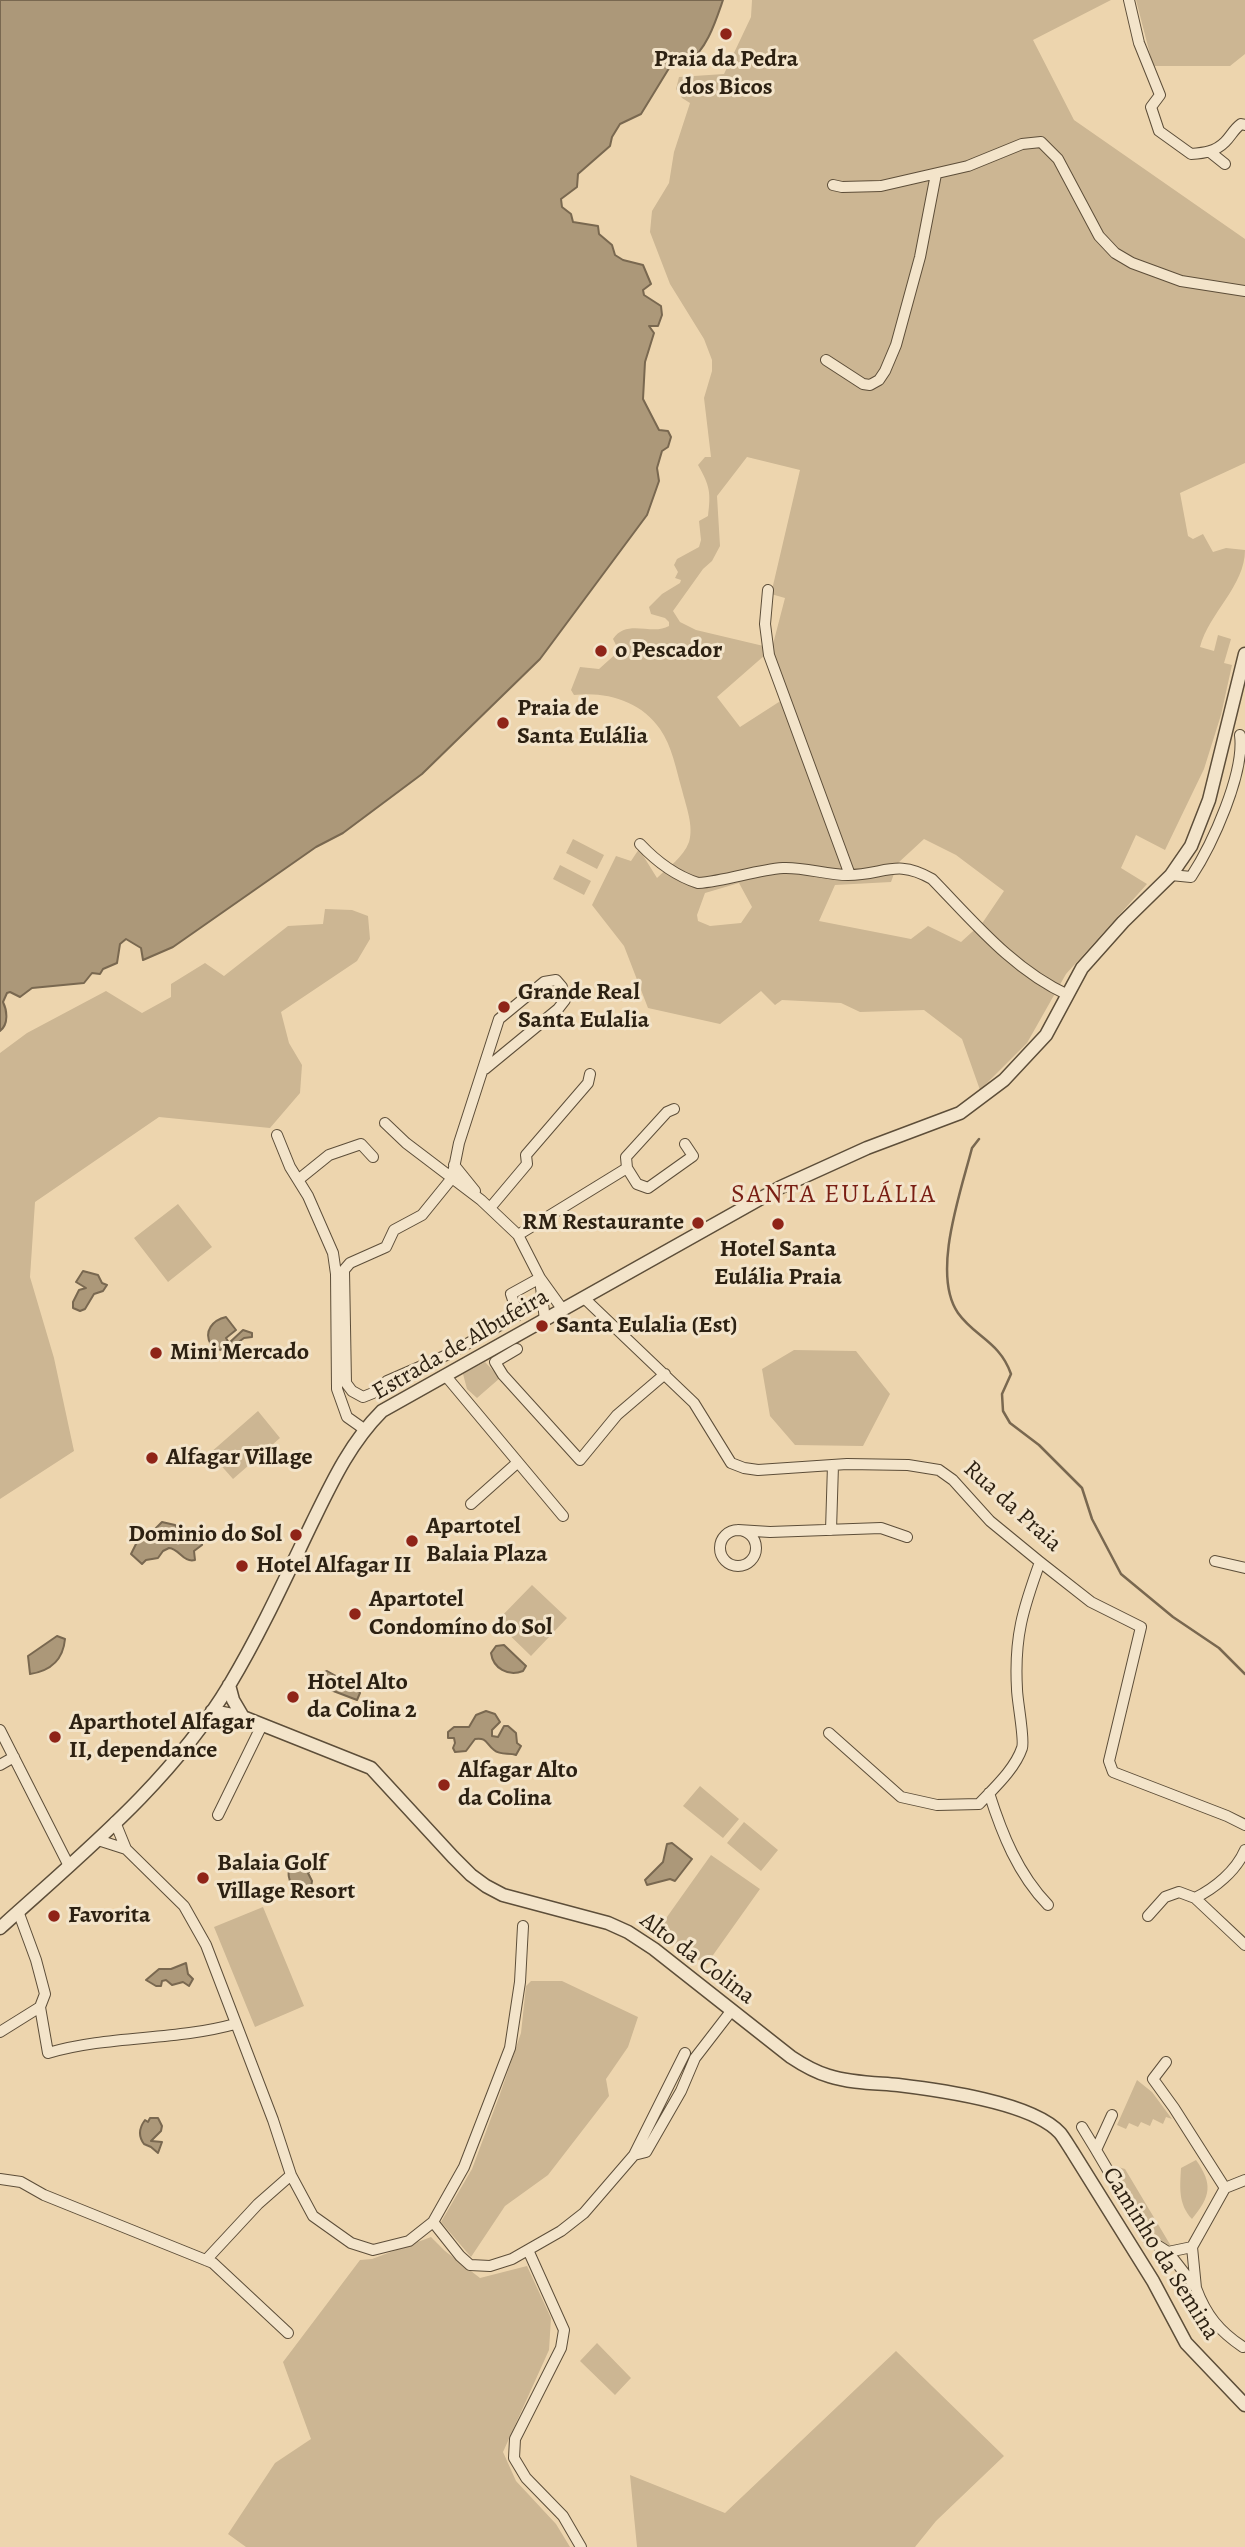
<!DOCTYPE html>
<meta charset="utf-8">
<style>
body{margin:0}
canvas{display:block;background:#edd5ae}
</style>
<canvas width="1245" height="2547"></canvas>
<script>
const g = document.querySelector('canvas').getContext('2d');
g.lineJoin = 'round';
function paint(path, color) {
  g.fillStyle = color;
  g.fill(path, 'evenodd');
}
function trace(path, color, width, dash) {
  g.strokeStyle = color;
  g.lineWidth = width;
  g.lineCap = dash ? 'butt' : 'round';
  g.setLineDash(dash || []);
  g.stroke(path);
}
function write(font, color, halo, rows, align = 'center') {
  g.font = font + ' Alegreya,serif';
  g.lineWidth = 6;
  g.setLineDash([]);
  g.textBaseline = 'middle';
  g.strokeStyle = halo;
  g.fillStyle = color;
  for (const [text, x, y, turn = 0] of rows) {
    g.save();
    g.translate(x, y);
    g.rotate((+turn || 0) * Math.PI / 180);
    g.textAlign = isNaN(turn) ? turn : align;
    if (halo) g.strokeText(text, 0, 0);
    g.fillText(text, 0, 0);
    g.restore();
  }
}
paint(new Path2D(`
 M752,0h359l-78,40 41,80 171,119v224l-65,30 8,43 5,3 10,-5 10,18 13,-4 19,2c0,36 -36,63 -45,97l14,4 4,-16 13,4 -7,24 8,2 -11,50 -17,54 -39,81 -29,-15 -15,33 26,16 -81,90 -39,69 -47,47 -18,-51 -38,-29 -64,2 -19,-9 -59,-3 -7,5 -14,-14 -41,33 -72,-16 -24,-62 -32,-41 24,-49 15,5 8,-12 18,29c11,-11 26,-20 32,-36 5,-16 -3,-36 -7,-52 -6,-21 -10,-44 -22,-61 -19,-28 -54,-38 -86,-34l-3,-5 9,-23 19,2 20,-18 -6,-12c14,-21 39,-3 56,-13v-4l-4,-4 -14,-4 -2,-7 13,-13 18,-11 1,-3 -6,-2 3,-6 -4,-7 3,-6 22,-12 2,-7 -2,-19 9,-5c3,-23 2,-30 -10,-51l7,-8h6l-7,-59 8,-27v-11l-8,-21 -34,-55 -20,-52 2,-21 17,-28 5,-31 16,-49 -8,-5 -6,-9 3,-12 45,-3 27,-57zM747,457l53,13 -29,124 14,4 -13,50 -76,-18 -16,-8 -7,-11 30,-42 9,-8 8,-15 -3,-50zM765,655l17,45 -42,27 -23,-30zM924,839l32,16 48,36 -21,31 -22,20 -33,-16 -17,13 -92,-18 16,-36 56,-3 7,-19zM739,883l13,24 -11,16 -31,3 -12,-5 -1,-6 8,-22z
 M1136,0h109v54l-15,12h-77z
 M573,839l31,16 -7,14 -31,-16z
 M560,865l31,16 -7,14 -31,-16z
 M325,909l27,1 16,6 2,23 -13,22 -76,51 8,31 13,22 -2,28 -30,35 -111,-11 -124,85 -5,75 24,81 20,93 -74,48v-446l27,-20 79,-42 36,22 29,-16v-13l34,-21 19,13 64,-50 35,-2z
 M178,1204l34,43 -44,35 -34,-44z
 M794,1350l62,1 34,43 -27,52 -68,-1 -25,-29 -8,-47z
 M485,1362l15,16 -23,20 -10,-9 -4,-15z
 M258,1411l22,27 -47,41 -23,-26z
 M532,1585l35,33 -36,38 -35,-34z
 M700,1786l39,33 -16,19 -40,-32z
 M744,1822l34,28 -17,21 -34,-28z
 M711,1855l49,34 -54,76 -49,-34z
 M263,1907l41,99 -49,21 -41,-100z
 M531,1981h31l76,36 -10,30 -22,32 3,17 -61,79 -43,31 -34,51 -30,-35 31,-53 28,-75 21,-61 5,-47z
 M1137,2080l15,12 20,27 -6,-2 -3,7 -10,-5 -3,7 -9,-4 -3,5 -9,-4 -3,6 -9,-4z
 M1196,2160c17,24 15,36 -4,59 -14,-15 -12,-32 -11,-51z
 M1118,2167l7,2 46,77c-21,-6 -46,-58 -58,-77z
 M431,2237l14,14 35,27 47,-12 24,52 -2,32 -46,102 13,29 40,43 14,23h-324l-18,-13 47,-71 36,-24 -28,-77 77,-102 12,-1z
 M597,2343l34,35 -16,17 -35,-34z
 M896,2351l108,105 -68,65 -21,26h-278l-7,-72 95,38z`), '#ccb693');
const water = new Path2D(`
 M0,0h723c-7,20 -16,50 -35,62 -6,4 -11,2 -17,3l-30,49 -21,10 -8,13 -2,9 -32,28 -1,13 -16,12 1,8 9,7 2,8 25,4 1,8 13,11 3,10 8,5 20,5 8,19 -8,6 1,5 17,11 1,9 -4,11h-9l5,7 -9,29 -2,37 16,31 9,1 3,6 -3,10 -6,4 -5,17 2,13 -12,34 -107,144 -118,115 -79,59 -27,14 -143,100 -30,13 -2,-12 -15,-9 -6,5 -3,19 -14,6 -3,5 -8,-1 -8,10 -52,5 -12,9 -10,-5 -3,1 -4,9c4,8 6,22 -3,29z
 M83,1271l15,4 4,8 5,2 -4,6 -9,3 -9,15 -5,2 -7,-3v-6l6,-12 7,-2 -10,-6z
 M226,1317l10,13 -10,8 3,5 14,-13 9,3v4l-8,1 -16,12 -3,-2 -5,2 -9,-5c-8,-14 2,-25 15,-28z
 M162,1522l13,3 10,11 12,1 5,5v3l-8,6 1,9c-12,3 -15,-11 -26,-12l-6,3 -5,7 -12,2 -4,4 -11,-10 9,-18 8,-3 7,9 5,-1 -5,-12z
 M57,1636l8,3c-2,22 -15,32 -35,35l-2,-18z
 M504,1645l22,21 -3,5c-15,6 -30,-3 -32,-18l5,-7z
 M327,1671l9,5 5,9c8,3 16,-2 19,8l-3,7 -42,-16 3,-9z
 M486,1711l9,3 5,8 -8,8v6l6,1 6,-11h4l8,7 1,10 4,3 -5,9c-7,-3 -15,1 -22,-5 -8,-6 -7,-13 -19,-11l-9,12 -11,1 -2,-4 2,-5 -1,-5h-6v-6l6,-5h15l7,-12z
 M672,1843l20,16 -17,22 -5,-2 -23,6 -2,-5 18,-18 4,-18z
 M297,1858l5,6 7,-4 5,6 -6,7 4,8 -1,7 -6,1 -5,-7 2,5 -2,5c-13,-7 -16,-24 -3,-34z
 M186,1963l2,11 5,5 -4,7 -6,-4 -11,3 -6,-5 -4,1 -1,5h-5l-10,-6 13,-11h12z
 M150,2118h8l4,8 -1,5 -10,10 11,1 -4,11 -7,-6 -7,-3c-6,-8 -5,-16 1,-24l3,2z`);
paint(water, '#ac9879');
trace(water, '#796850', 2);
trace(new Path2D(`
 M979,1139l-7,9c-11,43 -41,126 -14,165 17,24 42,29 53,61l-9,20 1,17 7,12 29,22 43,43 10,31 29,55 52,43 46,31 26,26`), '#796850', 2.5);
const minor = new Path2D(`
 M1129,0l10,43 21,52 -9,12 8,24 32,23c13,-1 24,-2 34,-12 6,-6 9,-13 16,-18l4,1
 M1210,152l15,12
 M833,185l9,2 39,-1 87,-20 54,-22 19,-2 17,17 41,77 16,17 17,10 49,18 64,10
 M826,360l37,24 7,1 9,-5 6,-9 11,-26 24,-88 16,-83
 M768,590l-3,34 4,31 81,220
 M640,844c16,17 36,32 58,39 29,-2 57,-13 85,-15 22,-1 43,7 65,7 36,0 48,-17 84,4 41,42 81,91 136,116
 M1171,875l20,2c21,-32 54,-104 49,-142
 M485,1069l73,-60 7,-9 -3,-13 -6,-7 -12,2 -45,37 -40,124 -7,35 -30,37 -28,15 -8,17 -36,16 -6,7 2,113 6,8 11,6 10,-4 14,-12 62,-27 69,-39 -7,-21 29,-16
 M385,1123l21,20 75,57 37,35 22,43 23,32
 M277,1135l13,32 18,29 25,57 3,21 1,115 10,28 17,12
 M454,1165l21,26
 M627,1168l10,16 11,4 45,-32 -8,-12
 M298,1180l31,-25 32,-11 12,13
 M490,1208l37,-44 -1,-9 62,-72 2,-9
 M518,1235l109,-67 -1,-11 41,-45 7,-3
 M540,1279l5,41
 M584,1298l110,105 37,60 13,5 14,2 89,-6 61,1 31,5 14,10 37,41 50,41 51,40 50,25 -32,134 4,11 114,44 18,9
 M517,1349l-22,13 8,13 77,85 37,-45 48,-41
 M445,1375l118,141
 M471,1504l46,-41
 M738,1530l32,2 111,-4 26,9
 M831,1530l2,-65
 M720 1548a18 18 0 1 1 36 0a18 18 0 1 1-36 0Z
 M1215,1561l30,7
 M0,1730l69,136
 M829,1733l72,64 36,8 42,-1c15,-16 36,-35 43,-56 3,-8 -5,-48 -5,-59 -3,-52 6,-80 23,-127
 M0,1765l14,-8
 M989,1793c13,41 29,81 59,112
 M218,1815l44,-90
 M115,1822l11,27 58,57 22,39 67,175 18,55 22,41 38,27 22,7 36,-9 24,-19 31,-55 46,-119 10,-66 3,-56
 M98,1840l28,9
 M1245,1850c-9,21 -30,38 -50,48l50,47
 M1148,1916l17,-19 14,-5 16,6
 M40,2007l8,46c61,-18 126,-12 187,-29
 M0,2032l40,-25 5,-13 -9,-34 -18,-49
 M1166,2062l-13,17 21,29 51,80
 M1112,2115l-16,35 53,90 19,12 24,-5 33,-59 20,-8
 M1082,2127l14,23
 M634,2155l12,-3 35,-61 14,-33 37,-48
 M0,2179l21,3 23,13 169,68 75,70
 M433,2222l27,34 10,9 20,1 22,-7 49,-28 23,-18 50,-58 51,-102
 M528,2250l36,80 -3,18 -46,91 -1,19 12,20 37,38 18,31
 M1168,2252l28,36 -4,-41
 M206,2260l52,-56 33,-29
 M1196,2288c10,27 23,43 47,59`);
const tertiary = new Path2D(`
 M229,1685l4,15 10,17
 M212,1711l31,6 128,51 82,89 18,18 15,11 17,9 105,28 20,9 26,17 137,108c12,8 24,15 38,19 22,7 46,7 69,9 41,5 134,17 162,48 4,5 8,12 12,18l81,130 33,62 59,62
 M0,1928c83,-75 172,-147 230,-244 31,-52 56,-107 82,-161 20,-41 38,-80 70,-112l399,-224 86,-39 93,-35 44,-33 42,-45 36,-67 41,-46 48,-47 20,-29 18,-46 36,-146`);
trace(minor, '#5d4e39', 12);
trace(tertiary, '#5d4e39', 15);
trace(minor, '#f3e4ca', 10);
trace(tertiary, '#f3e4ca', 12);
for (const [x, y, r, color] of [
 [726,34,7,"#8f2418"],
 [601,651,7,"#8f2418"],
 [503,723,7,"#8f2418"],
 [504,1007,7,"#8f2418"],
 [698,1223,7,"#8f2418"],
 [778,1224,7,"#8f2418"],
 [542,1326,7,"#8f2418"],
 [156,1353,7,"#8f2418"],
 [152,1458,7,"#8f2418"],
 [296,1535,7,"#8f2418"],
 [412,1541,7,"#8f2418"],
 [242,1566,7,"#8f2418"],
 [355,1614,7,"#8f2418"],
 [293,1697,7,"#8f2418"],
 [55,1737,7,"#8f2418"],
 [444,1785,7,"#8f2418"],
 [203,1878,7,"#8f2418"],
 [54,1916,7,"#8f2418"]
]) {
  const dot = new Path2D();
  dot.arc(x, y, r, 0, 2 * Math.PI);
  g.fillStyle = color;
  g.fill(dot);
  trace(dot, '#f3e4ca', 2.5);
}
write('bold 24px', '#2d2112', '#f3e4ca', [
 ["Praia da Pedra",726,60,"center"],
 ["dos Bicos",726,88,"center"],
 ["o Pescador",615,651],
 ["Praia de",517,709],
 ["Santa Eulália",517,737],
 ["Grande Real",518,993],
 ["Santa Eulalia",518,1021],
 ["RM Restaurante",684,1223,"right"],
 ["Hotel Santa",778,1250,"center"],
 ["Eulália Praia",778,1278,"center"],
 ["Santa Eulalia (Est)",556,1326],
 ["Mini Mercado",170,1353],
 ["Alfagar Village",166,1458],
 ["Apartotel",426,1527],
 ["Balaia Plaza",426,1555],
 ["Dominio do Sol",282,1535,"right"],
 ["Hotel Alfagar II",256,1566],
 ["Apartotel",369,1600],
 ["Condomíno do Sol",369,1628],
 ["Hotel Alto",307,1683],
 ["da Colina 2",307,1711],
 ["Aparthotel Alfagar",69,1723],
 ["II, dependance",69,1751],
 ["Alfagar Alto",458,1771],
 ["da Colina",458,1799],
 ["Balaia Golf",217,1864],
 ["Village Resort",217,1892],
 ["Favorita",68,1916]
], 'left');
write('24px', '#2d2112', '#f3e4ca', [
 ["Estrada de Albufeira",461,1345,-30],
 ["Rua da Praia",1012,1507,42],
 ["Alto da Colina",697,1959,37],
 ["Caminho da Semina",1160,2254,58]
]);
g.letterSpacing = '2px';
write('26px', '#7a1f14', '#f3e4ca', [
 ["SANTA EULÁLIA",834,1196]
]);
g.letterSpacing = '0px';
</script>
